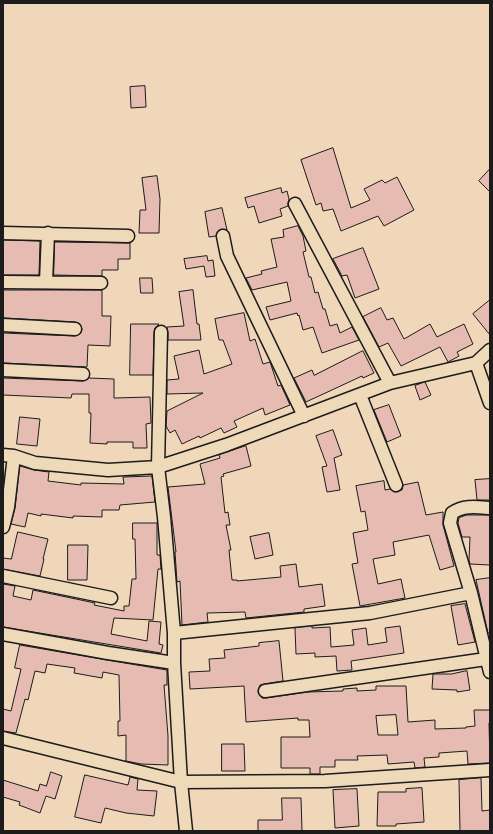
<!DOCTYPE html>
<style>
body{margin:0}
#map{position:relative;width:493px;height:834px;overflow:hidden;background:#f0d7b9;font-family:Mali,sans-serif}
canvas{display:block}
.frame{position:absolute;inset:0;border:4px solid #1c1c1c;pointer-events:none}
</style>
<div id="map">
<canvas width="493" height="834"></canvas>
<div class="frame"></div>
</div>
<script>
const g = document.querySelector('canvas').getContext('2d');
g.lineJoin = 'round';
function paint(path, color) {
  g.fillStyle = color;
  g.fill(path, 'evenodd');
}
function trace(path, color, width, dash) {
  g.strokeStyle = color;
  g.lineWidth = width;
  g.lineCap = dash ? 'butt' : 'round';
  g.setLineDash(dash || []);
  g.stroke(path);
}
const building = new Path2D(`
 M145,86l1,21 -15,1 -1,-21z
 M333,148l18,60 19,-8 -6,-11 18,-9 3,3 12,-6 17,33 -30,16 -6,-10 -37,15 -8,-22 -10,2 -2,-8 -5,2 -15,-45z
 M490,169v23l-11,-11z
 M157,176l3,23 -1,34h-20l1,-23h6l-4,-32z
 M281,188l1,5 5,-2 2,8 -1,4v3l-8,3 2,7 -23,7 -5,-17 -6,2 -3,-10z
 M222,208l5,22 -6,-1 -3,2 -2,5 -7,1 -4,-25z
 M298,226l5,10 3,15 -3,1 6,25h2l4,16 3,-1 5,17h2l5,17 7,-2 3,9 12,-6 7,13 -37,13 -9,-26 -10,3 -4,-15 -1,1 -1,-3 -27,7 -4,-13 25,-6 -4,-19 -35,8 -6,-12 16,-4 -1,-3 16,-4 -6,-28 13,-2 -1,-7z
 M3,240l37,1 -1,34h-36z
 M55,242l75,1v16h-12v11h-16v6l-48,-1z
 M363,248l16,41 -24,9 -8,-23 -5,1 -9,-17z
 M207,256l1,5 5,-1 2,16 -9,1 -2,-11 -18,3 -2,-10z
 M140,278h12l1,15h-12z
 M3,290h99v26h9l-1,30 -22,-1 -1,22 -84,-4v-30l72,3 6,-3 1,-4 -3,-6 -4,-1 -71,-4z
 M193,290l4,34h2l2,16h-33v-8l-1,-5 17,-1 -5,-34z
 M490,300v35l-17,-21z
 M381,308l6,12 6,-2 11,21 26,-15 7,13 27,-13 9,20 -16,8 2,4 -11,6 -8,-15 -39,19 -13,-23 -9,4 -16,-30z
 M244,313l6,28 5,-2 8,25 7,-2 8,24 3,-1 9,20 -25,10 -2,-7 -29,13 3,6 -13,6 -3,-5 -21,10 -1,-2 -17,8 -7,-14 -5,3 -4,-7 1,-15 36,-18 -36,1v-14l12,-1 -5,-23 25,-6 5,24 28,-10 -9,-24h-4l-4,-21z
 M131,324h28l-4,4 -1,4 -1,43h-23z
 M363,351l11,22 -11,5 -1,-2 -56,26 -12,-24 18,-8 2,5z
 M3,378l80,3 6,-3 25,1v19l36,-1 1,26 -5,1 1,24h-14v-6h-26v2l-17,-1 1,-30h-2v-19h-17l-1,4 -68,-3z
 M425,382l6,13 -11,5 -5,-14z
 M389,405l12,31 -14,6 -13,-32z
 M20,417l20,2 -3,27 -20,-2z
 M333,430l9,25 -8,3 6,32 -13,2 -5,-25 5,-1 -11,-30z
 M246,446l5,20 -28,8 1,2 -3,1 4,36 3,-1 2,13h-4l5,25h-2l3,30h5v1l44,-4 -1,-11 16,-2 3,23 23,-3 3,22 -21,3v3l-58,6 -1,-6 -38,1 1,9 -26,3 -2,-44 -3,1 -2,-30h1l-8,-65 37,-3 -5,-20 20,-6 -1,-3z
 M20,466l14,4 15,2 -1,9 33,4v-2l43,1 -1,-7 29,-1 3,26 -35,3 -1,5h-17v7l-29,-1v2l-32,-4v2l-13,-3 -3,14 -14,-3 4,-16z
 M490,479v21h-13l-2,-20z
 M384,481l1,9 5,-1 5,3 7,-2 1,-5 15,-3 8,33 17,-3v13l11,41 -14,4 -11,-35 -36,7 2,13 -22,4 5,25 23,-5 4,19 -45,8 -8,-42 6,-1 -5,-30 15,-3 -3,-19 -4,1 -5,-26z
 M467,515h23v50l-20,-1 -1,-4 1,-23h-8l-4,-14 1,-5z
 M133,523h24v32h3l1,14h-3l-5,51 -39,-2 -3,16 36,7 2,-20 12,1 -2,22 4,1 -2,8 -158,-26v-43l12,2 -2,10 18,4 2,-10 62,13 -1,2 30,6v-5h5l3,-27h4l-1,-40h-2z
 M18,532l30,7 -5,20h1l-4,17 -37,-7v-11l8,1z
 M269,533l4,22 -18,4 -5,-22z
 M68,545h20l-1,35h-19z
 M490,578v55h-2l-12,-53z
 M465,604l10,38 -17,3 -7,-39z
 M312,626v2l18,-1 1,20 23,-2 -2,-15 14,-2 2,17 19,-3 -2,-14 15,-2 4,27 -53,8 1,9 -15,1 -1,-15 -21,1v-4l-19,1 -1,-26z
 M279,641l4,40 -19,3 -4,1 -2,7 4,6h4l42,-6 35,-1v-2l14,-1v3l19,-1v-4h30l2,36 27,-2v9l31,-1v-1l9,-1 -1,-16h16v13h-1l1,40 -22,1 -1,-13 -28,2v4l-15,1 1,9 -10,1 -1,-6 -26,2 -1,-9 -30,1 1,4h-23v7h-15v7h-10v-6h-29v-31h29l-1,-17h-11v-2l-52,4 -2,-36 -54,3 -1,-17 21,-1 -1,-12 16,-1 -1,-8 35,-4v-3zM396,715l2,20h-20l-2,-19z
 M20,645l87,15 60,10v15h-3l4,51v29l-27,-1 -15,-3v-26l-8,1v-15h2l-1,-46 -16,-3 -1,6 -28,-5 1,-5 -28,-4 -2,9 -10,-2 -7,29 -3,-1 -9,34 -13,-2v-22l8,2 10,-42 -6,-1z
 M467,671l3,19 -13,2v-2l-25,-1 1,-15h18z
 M222,744h22l1,27h-23z
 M51,772l11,4 -7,23 -9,-3 -6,17 -21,-8 1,-3 -17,-5v-17l35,11 2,-7 6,2z
 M85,775l43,10 2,-8 8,2 -1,11 20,1 -3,25 -28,-3 -21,-5 -4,15 -26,-6z
 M481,778l1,33 8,-1v21h-30l-1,-51z
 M422,788l2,34 -28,2v2h-19l1,-34h28v-3z
 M357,789l2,37 -24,2 -2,-38z
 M282,798h19l1,33h-44v-11h24z`);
paint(building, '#e6bbb1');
trace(building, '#1c1c1c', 1);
const minor = new Path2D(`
 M295,204l95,179
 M3,233l125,3
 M223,236l4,20 77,160
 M3,282l98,1
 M46,282l2,-49
 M3,325l72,4
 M161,332l-3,135 6,50 10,116v30l7,119 144,-1 165,-11
 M476,363l14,40
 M3,370l80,4
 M360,395l36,90
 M3,455l11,1 21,7 73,7 50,-3 68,-22 164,-62 86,-20 14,-13
 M490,508c-14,-1 -26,-3 -38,5l-2,10 21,70 19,79
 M3,527l5,-20 6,-51
 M3,576l108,22
 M174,633l196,-20 101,-20
 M3,634l105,19 66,10
 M265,691l221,-32
 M3,738l178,44 5,49`);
trace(minor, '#1c1c1c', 15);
trace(minor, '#eedab8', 12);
</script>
